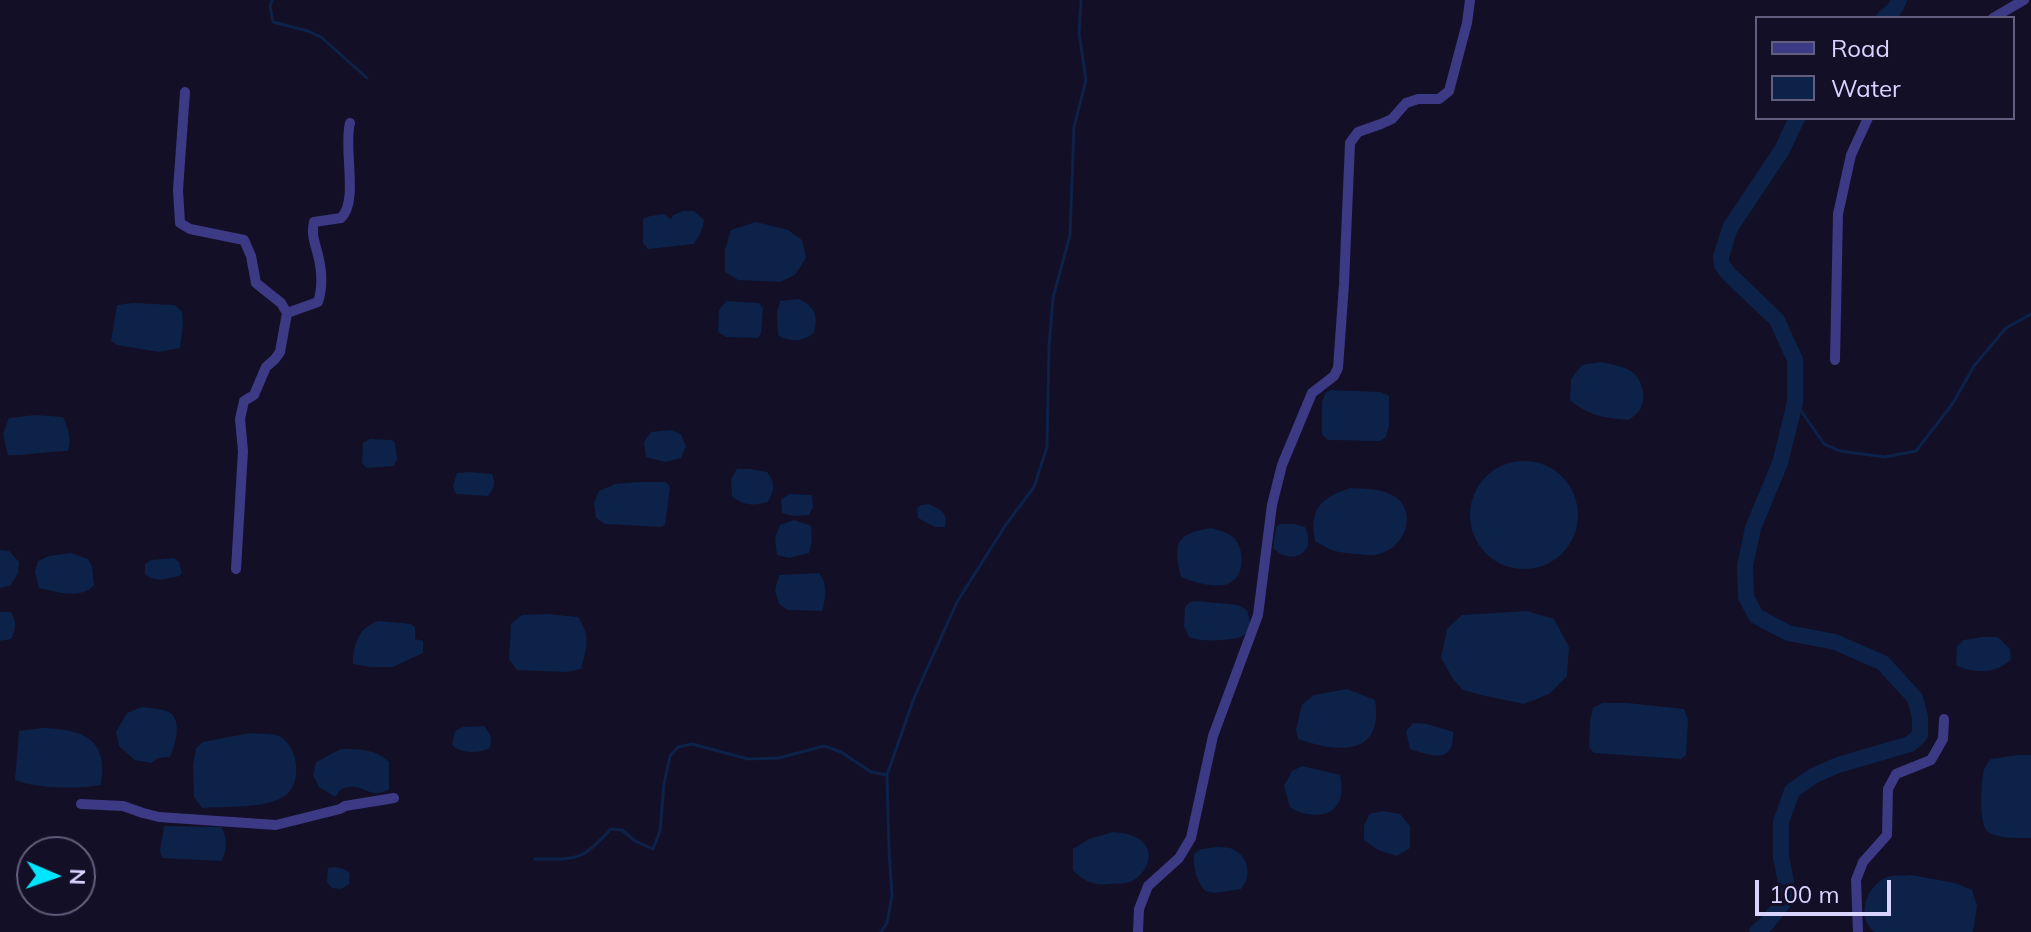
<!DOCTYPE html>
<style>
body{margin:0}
#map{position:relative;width:2031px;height:932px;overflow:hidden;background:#130f26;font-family:Mulish,sans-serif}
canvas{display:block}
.legend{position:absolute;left:1755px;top:16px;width:260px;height:104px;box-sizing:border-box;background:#130f26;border:2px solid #625e7d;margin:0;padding:10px 14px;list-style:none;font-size:24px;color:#d9d4ff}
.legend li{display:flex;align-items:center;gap:16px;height:40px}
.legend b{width:40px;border:2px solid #625e7d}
.north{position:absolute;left:16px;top:836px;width:80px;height:80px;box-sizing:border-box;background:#130f26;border:2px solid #625e7d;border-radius:50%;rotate:92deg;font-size:22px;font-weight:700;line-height:32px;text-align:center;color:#d9d4ff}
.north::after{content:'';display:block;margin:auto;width:28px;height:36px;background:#00e5ff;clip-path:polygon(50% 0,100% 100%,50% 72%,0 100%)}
.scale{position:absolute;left:1755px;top:880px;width:136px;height:36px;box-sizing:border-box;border:4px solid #d9d4ff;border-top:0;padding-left:10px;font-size:24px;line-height:28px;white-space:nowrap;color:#d9d4ff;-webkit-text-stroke:6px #130f26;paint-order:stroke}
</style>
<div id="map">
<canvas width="2031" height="932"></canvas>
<ul class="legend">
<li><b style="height:10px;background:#3d3a85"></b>Road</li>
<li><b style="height:22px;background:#0c2248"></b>Water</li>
</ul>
<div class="north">N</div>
<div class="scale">100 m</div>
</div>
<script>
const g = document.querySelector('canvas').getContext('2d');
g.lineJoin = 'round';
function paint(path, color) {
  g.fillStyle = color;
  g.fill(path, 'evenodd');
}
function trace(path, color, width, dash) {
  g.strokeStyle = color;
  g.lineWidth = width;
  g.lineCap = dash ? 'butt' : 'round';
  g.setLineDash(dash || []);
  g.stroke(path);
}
paint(new Path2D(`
 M683,211h11l10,9 -2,10 -8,14 -46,5 -5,-6v-24l7,-3 14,-2 7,5 2,-4z
 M756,222l32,8 14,10 4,18 -11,17 -15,7 -42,-2 -13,-8v-22l6,-20z
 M799,299c17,9 19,16 15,34 -13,9 -23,10 -36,2l-1,-23 3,-11z
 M726,301l33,2 4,5 -2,25 -3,5 -32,-1 -8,-5 1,-22z
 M133,303l42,2 7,7 1,13 -3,23 -21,4 -42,-7 -6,-4 6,-36z
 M1601,362c10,2 21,4 30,9 12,8 16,29 8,40 -3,4 -7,6 -10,9 -24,-2 -41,-4 -59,-20l1,-21 11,-14z
 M1331,390l49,2 9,4v29l-3,12 -6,4 -52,-1 -6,-6v-32l4,-10z
 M35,415l28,2c5,12 9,21 5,34 -20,0 -41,5 -60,4l-5,-21 6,-16z
 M671,430l10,4 5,12 -5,12 -16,4 -19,-5 -2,-15 7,-10z
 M370,439l22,1 3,3 2,16 -3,7 -28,2 -4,-6 1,-19z
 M1470 515a54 54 0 1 1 108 0a54 54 0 1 1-108 0Z
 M737,469h13l17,3c9,11 7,19 1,30 -13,4 -25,4 -36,-6l-1,-17z
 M470,472l22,2c4,9 2,15 -4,22l-32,-2 -3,-8 4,-13z
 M639,482h27l4,5 -5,38 -4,2 -56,-3 -9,-6 -2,-15 5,-12 16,-7z
 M1350,488c10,1 21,0 31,3 41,9 29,58 -6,64 -6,1 -13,-1 -19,-1 -20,-2 -23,-2 -41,-13 -6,-33 6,-43 35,-53z
 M790,494l22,1 1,12 -4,8 -16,1 -11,-3 -1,-14z
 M928,504c11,4 21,9 17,23h-10l-17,-9 -1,-9 4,-4z
 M794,520l17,6 1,14 -3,13 -20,5 -12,-3 -2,-17 5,-13z
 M1280,524h14l11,3c13,29 -16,38 -32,21l3,-21z
 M1211,528c7,2 17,4 23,10 12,13 11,43 -10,47 -14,2 -31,-3 -43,-8 -8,-34 -6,-43 30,-49z
 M0,550l9,1 10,11 -1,11 -7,12 -11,3z
 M71,553l17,6 4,8 2,18c-13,15 -37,7 -55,3l-4,-16 3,-11 11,-5z
 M174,558l5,4 3,11 -3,3c-12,3 -24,7 -34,-2v-10l6,-4z
 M819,573c9,11 7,25 3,38l-34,-1 -9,-6 -4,-14 4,-15z
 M1196,601l42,4 9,5c9,25 -4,29 -26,30 -12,1 -21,1 -32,-3l-5,-11 1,-19 5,-5z
 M1527,611l27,8 15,28 -2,29 -18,18 -25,10 -43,-9 -18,-5 -10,-11 -12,-21 6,-29 15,-14z
 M0,612h11c6,9 5,18 0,27l-11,2z
 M547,614l31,3c13,19 9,30 3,52l-15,3 -49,-2 -8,-11 2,-35 11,-9z
 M379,621l32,3 4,3v12l8,2v12l-30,14h-22l-18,-3c0,-19 6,-38 26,-43z
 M1982,637h16l12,12 1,10c-13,15 -38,15 -55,6l1,-19 7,-6z
 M1347,689l28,11c9,57 -37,53 -77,39l-2,-9 6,-25 12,-10z
 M1602,703h26l56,6 4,11 -2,35 -5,4 -87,-6 -5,-6 1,-27 3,-12z
 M142,707c8,1 20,2 27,5 14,8 6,34 1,45l-12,1 -7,5 -16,-3 -16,-14 -3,-14 11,-19z
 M1413,723l14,1 26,8c1,33 -21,24 -43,17l-4,-18z
 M484,726c7,8 9,14 5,23 -12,4 -28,5 -37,-4l3,-14 8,-4z
 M42,728c40,1 67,10 59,57 -23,4 -64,4 -86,-5l4,-49z
 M250,733c9,1 23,0 31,4 18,12 22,48 2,60 -20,12 -58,9 -81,11l-8,-11 -1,-33 3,-16 7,-6z
 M341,749c18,0 35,0 48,13v27c-16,9 -19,1 -34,-2 -4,-1 -10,1 -14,2l-6,8 -16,-10 -6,-12 3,-13z
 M2018,755h13v83c-12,0 -33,1 -43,-6 -10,-8 -7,-51 -4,-62 1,-4 4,-8 7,-11z
 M1302,766l38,9c6,25 -4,44 -32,39 -6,0 -13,-4 -18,-7l-6,-21 8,-15z
 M1383,811l17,3 10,12v22l-13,8 -19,-6 -14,-10v-14l5,-12z
 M164,826l57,1c7,9 6,26 0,34l-59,-3 -2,-7z
 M1113,832c12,1 26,3 33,14 8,13 -3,31 -16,36 -5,2 -13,1 -19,2 -16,2 -27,-2 -38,-14v-21l16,-10z
 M1216,847c4,0 9,0 14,1 18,6 23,27 11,41l-26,4 -10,-2c-9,-12 -12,-22 -11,-37l7,-5z
 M336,867l10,3 4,4 -1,10 -8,5 -9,-1 -5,-6 1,-14z
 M1911,875l44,8 17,7 5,16 -4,26h-99c-20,-16 -6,-51 17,-56 6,-1 14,0 20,-1z`), '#0c2248');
trace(new Path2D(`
 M272,0l-2,6 3,16 35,9 13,6 46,41
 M1795,402l29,42 16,7 45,6 31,-6 37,-48 21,-37 32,-38 25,-14
 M535,859c43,0 45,3 76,-30l11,1 13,11 18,8 7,-18 4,-47 6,-28 8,-9 14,-3 56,15 31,-1 45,-12 17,6 30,20 16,3
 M881,932l6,-9 5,-28 -3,-44 -2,-76 27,-77 43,-96 48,-76 29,-39 13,-40 2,-101 4,-48 17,-63 4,-108 12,-47 -7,-47 2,-33`), '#0c2248', 3);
trace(new Path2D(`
 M1884,18l10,-8 5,-10
 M1757,932l11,-10 17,-22 1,-18 -5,-25v-35l11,-31 21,-15 25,-11 72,-21 10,-9v-18l-5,-19 -32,-35 -48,-21 -47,-9 -32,-17 -10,-19 -1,-31 8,-38 27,-65 15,-61v-42l-18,-40 -48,-46 -7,-9 -1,-8 9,-29 52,-78 15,-32`), '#0c2248', 16);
trace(new Path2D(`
 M1993,18l31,-18
 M185,92l-7,98 2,33 10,6 54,11 7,16 5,27 25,20 6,10 -7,39 -5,7 -9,8 -12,28 -10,6 -4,18 3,32 -7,118
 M287,313l31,-11c5,-15 4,-31 0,-47 -3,-12 -7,-20 -4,-33l27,-4c18,-17 2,-69 9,-95
 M1835,360l3,-146 13,-59 17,-37
 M81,804l42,2 20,7 16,4 117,8 64,-16 5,-3 49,-8
 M1138,932l1,-23 9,-23 31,-28 12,-20 22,-102 45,-121 14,-110 10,-40 30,-72 22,-17 4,-8 6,-84 6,-141 8,-11 23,-8 11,-5 14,-16 12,-4h21l10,-8 18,-68 3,-23
 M1858,932l-2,-52 7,-18 24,-27 1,-46 8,-15 35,-14 12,-21 1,-20`), '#3d3a85', 10);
</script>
